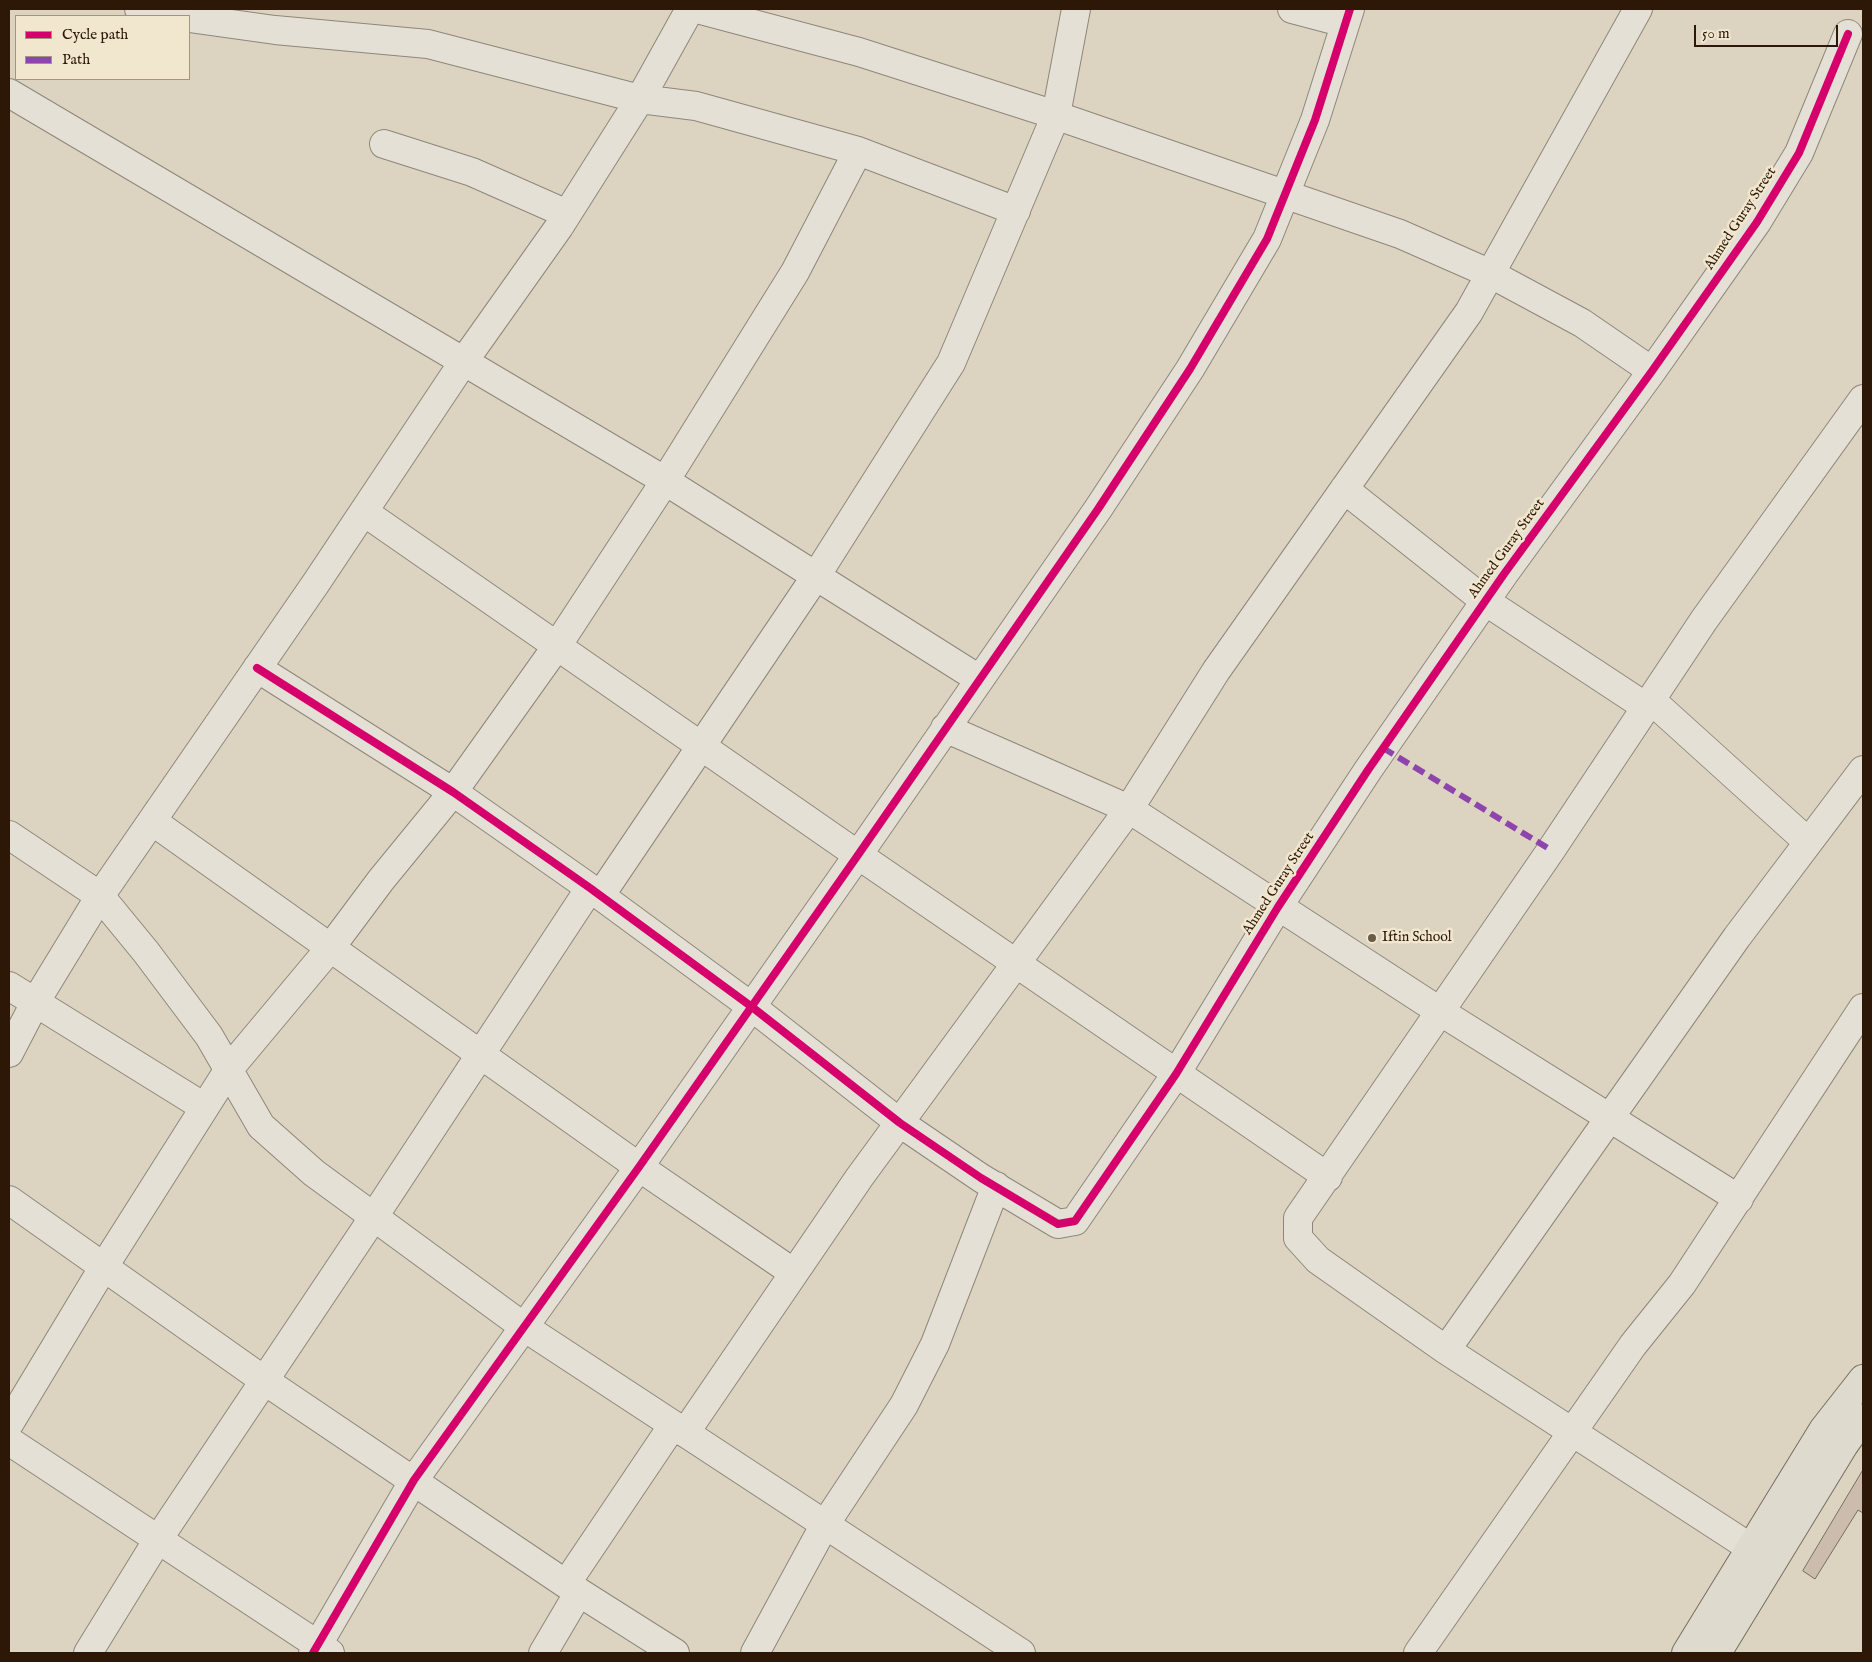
<!DOCTYPE html>
<style>
body{margin:0}
#map{position:relative;width:1872px;height:1662px;overflow:hidden;background:#dcd4c0;font-family:"IM FELL English",serif}
canvas{display:block}
.frame{position:absolute;inset:0;border:10px solid #2d1807;pointer-events:none}
.legend{position:absolute;left:15px;top:15px;width:175px;height:65px;box-sizing:border-box;background:#f1e6ce;border:1px solid #a3947e;margin:0;padding:6px 9px;list-style:none;font-size:15px;color:#2d1807}
.legend li{display:flex;align-items:center;gap:10px;height:25px}
.legend b{width:25px;border:1px solid #a3947e}
.scale{position:absolute;left:1694px;top:25px;width:144px;height:22px;box-sizing:border-box;border:2px solid #2d1807;border-top:0;padding-left:6px;font-size:15px;line-height:18px;white-space:nowrap;color:#2d1807;-webkit-text-stroke:4px #f1e6ce;paint-order:stroke}
</style>
<div id="map">
<canvas width="1872" height="1662"></canvas>
<div class="frame"></div>
<ul class="legend">
<li><b style="height:6px;background:#d6006c"></b>Cycle path</li>
<li><b style="height:6px;background:#8e44ad"></b>Path</li>
</ul>
<div class="scale">50 m</div>
</div>
<script>
const g = document.querySelector('canvas').getContext('2d');
g.lineJoin = 'round';
function paint(path, color) {
  g.fillStyle = color;
  g.fill(path, 'evenodd');
}
function trace(path, color, width, dash) {
  g.strokeStyle = color;
  g.lineWidth = width;
  g.lineCap = dash ? 'butt' : 'round';
  g.setLineDash(dash || []);
  g.stroke(path);
}
function write(font, color, halo, rows, align = 'center') {
  g.font = font + ' "IM FELL English",serif';
  g.lineWidth = 5;
  g.setLineDash([]);
  g.textBaseline = 'middle';
  g.strokeStyle = halo;
  g.fillStyle = color;
  for (const [text, x, y, turn = 0] of rows) {
    g.save();
    g.translate(x, y);
    g.rotate((+turn || 0) * Math.PI / 180);
    g.textAlign = isNaN(turn) ? turn : align;
    if (halo) g.strokeText(text, 0, 0);
    g.fillText(text, 0, 0);
    g.restore();
  }
}
const building = new Path2D(`
 M1863,1470v43l-5,-3 -43,69 -12,-8z`);
paint(building, '#cbbcad');
trace(building, '#756d61', 1);
const minor = new Path2D(`
 M139,9l40,7
 M697,9l162,43 184,59 357,123 91,40 91,49 70,48
 M1292,9l53,14
 M189,18l86,12 153,14 212,55 56,7 162,45 158,60
 M9,93l650,384 320,202
 M384,144l88,28 95,42
 M1344,489l141,112 161,106
 M364,512l494,343 470,322
 M257,668l196,124 137,96 162,119 148,116 81,55 77,46 17,-3 101,-147 102,-167 90,-137 136,-196 148,-203 105,-149 42,-69 49,-119
 M1651,700l157,142
 M945,728l184,81 312,203 298,187
 M152,821l487,346 155,106
 M9,835l91,61 46,56 63,84 52,90 53,47 210,154 497,326
 M600,896l216,-320 135,-213 105,-248 20,-106
 M9,986l195,121
 M9,1053l27,-52 64,-105 216,-313 148,-222 95,-134 81,-128 50,-90
 M9,1200l256,181 301,203 109,69
 M1446,1350l291,-413 126,-167
 M9,1424l94,-156 126,-199 102,-122 50,-67 72,-88 104,-146 108,-165 130,-209 63,-121
 M685,1433l174,-255 270,-369 87,-138 253,-359 169,-303
 M9,1441l321,212
 M1771,1561l-325,-211 -128,-90 -20,-22v-20l253,-368 153,-230 159,-221
 M566,1584l107,-159
 M88,1653l69,-112 216,-323 217,-330
 M313,1653l101,-173 225,-313 219,-312 240,-346 92,-140 77,-130 48,-119 35,-111
 M543,1653l36,-61
 M755,1653l69,-127 80,-121 31,-61 61,-158
 M1418,1653l215,-308 49,-61 181,-276`);
const major = new Path2D(`
 M1686,1653l137,-223 40,-51
 M1717,1653l127,-208 19,-27`);
trace(minor, '#8e867a', 30);
trace(major, '#756d61', 30);
trace(minor, '#e4e0d5', 28);
trace(major, '#dfdace', 28);
trace(new Path2D(`
 M1383,748l168,102`), '#8e44ad', 6, [12, 6]);
trace(new Path2D(`
 M257,668l196,124 137,96 162,119 148,116 81,55 77,46 17,-3 101,-147 102,-167 90,-137 136,-196 148,-203 105,-149 42,-69 49,-119
 M313,1653l101,-173 225,-313 219,-312 240,-346 92,-140 77,-130 48,-119 35,-111`), '#d6006c', 8);
for (const [x, y, r, color] of [
 [1372,938,5,"#6a5a48"]
]) {
  const dot = new Path2D();
  dot.arc(x, y, r, 0, 2 * Math.PI);
  g.fillStyle = color;
  g.fill(dot);
  trace(dot, '#f1e6ce', 2);
}
write('14px', '#2d1807', '#f1e6ce', [
 ["Ahmed Guray Street",1741,219,-57],
 ["Ahmed Guray Street",1507,549,-54],
 ["Ahmed Guray Street",1279,884,-57]
]);
write('14px', '#2d1807', '#f1e6ce', [
 ["Iftin School",1382,938]
], 'left');
</script>
